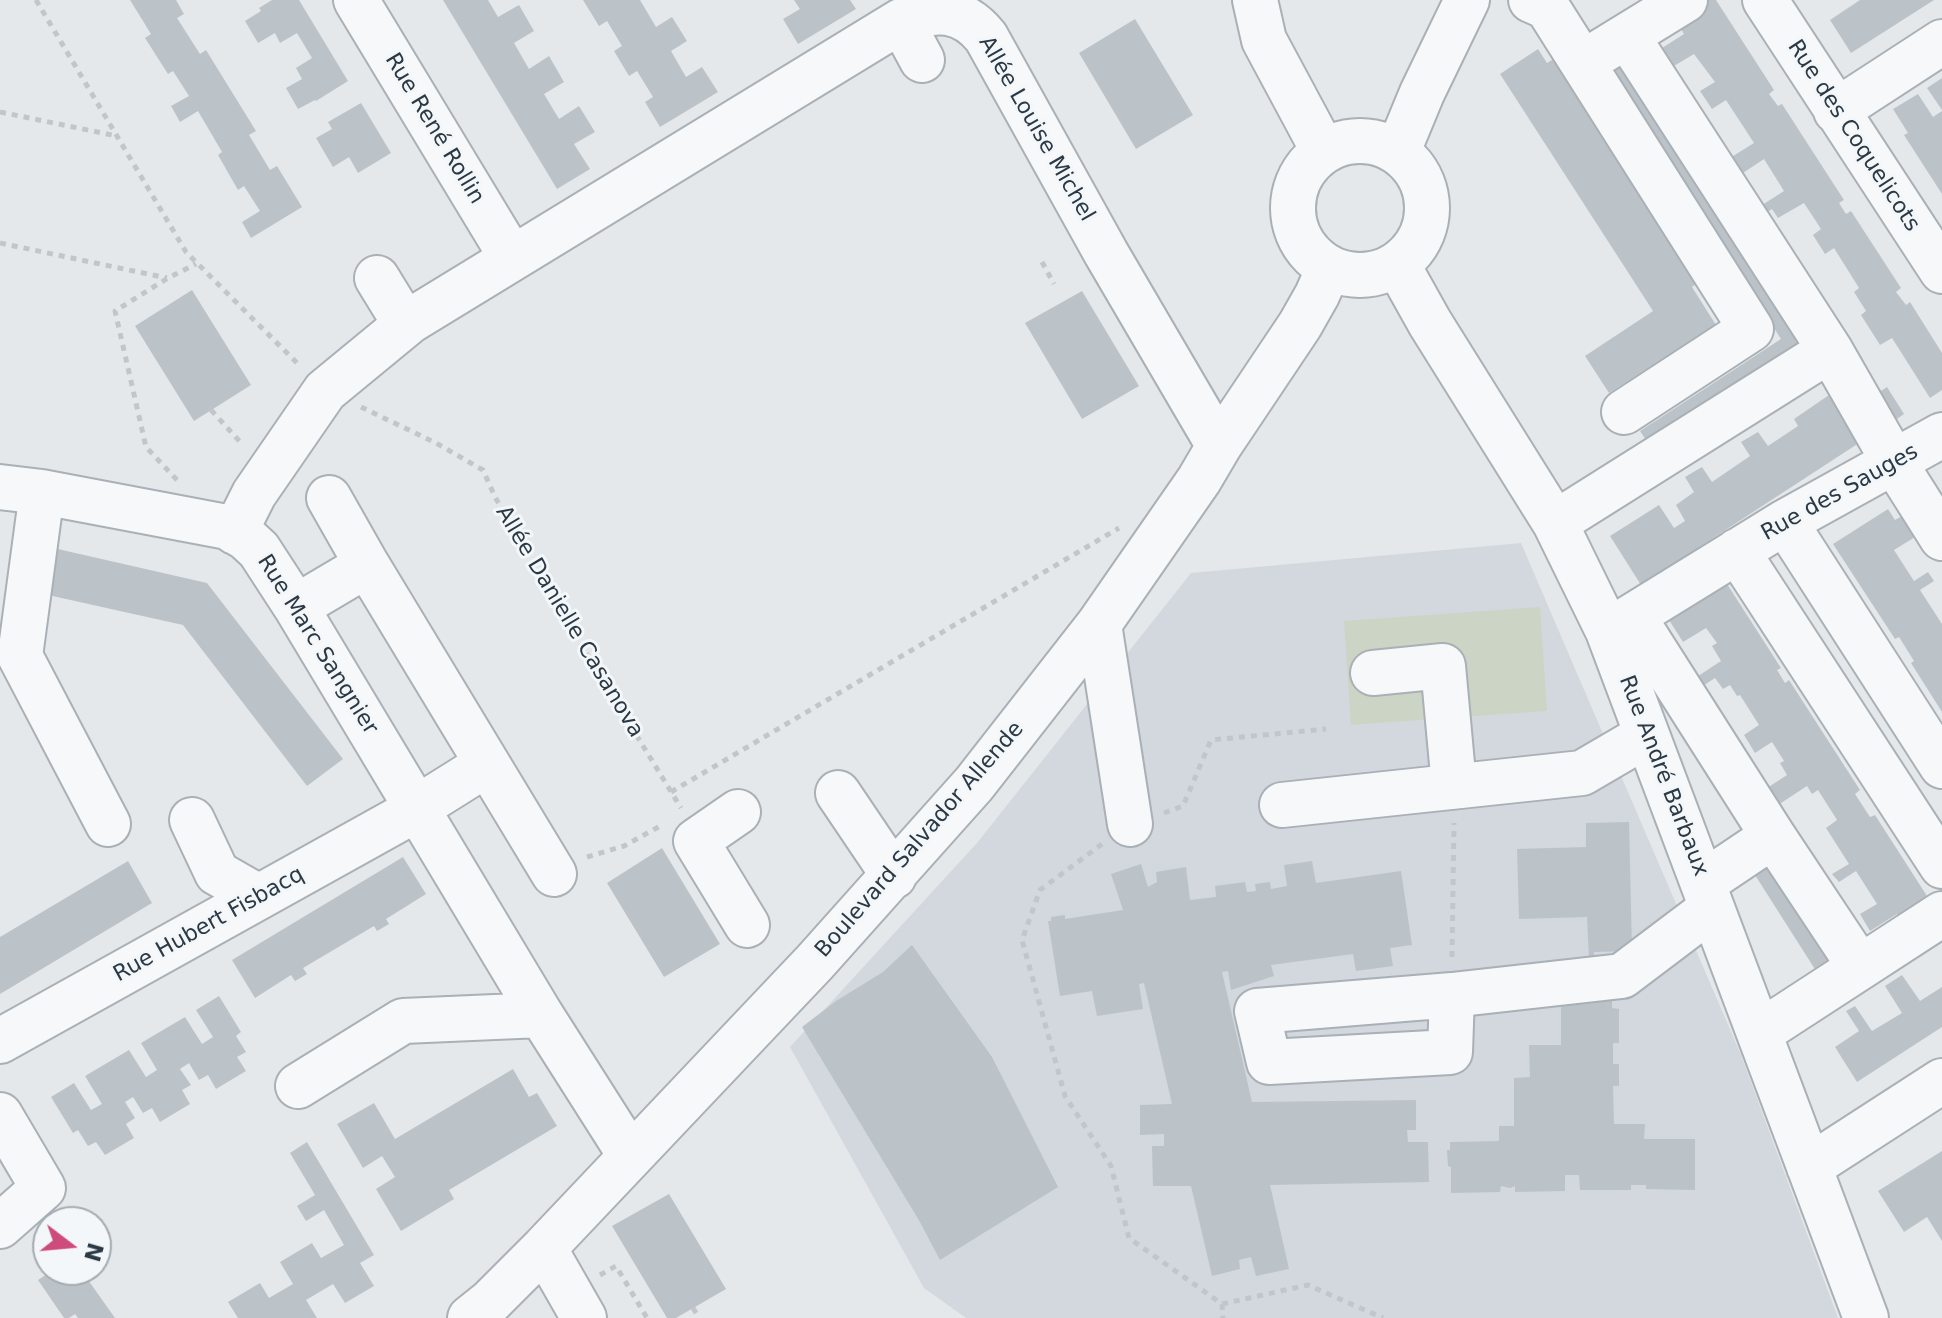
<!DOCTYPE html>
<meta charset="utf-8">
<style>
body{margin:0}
#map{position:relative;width:1942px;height:1318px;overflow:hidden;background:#e4e8eb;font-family:"DejaVu Sans",sans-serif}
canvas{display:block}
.north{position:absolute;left:32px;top:1206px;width:80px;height:80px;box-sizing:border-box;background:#f4f7f9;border:2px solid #a4abb1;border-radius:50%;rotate:106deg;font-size:22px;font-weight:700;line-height:32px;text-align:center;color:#2b3944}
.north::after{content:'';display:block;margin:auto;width:28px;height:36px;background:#cd4c79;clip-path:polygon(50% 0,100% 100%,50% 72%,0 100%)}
</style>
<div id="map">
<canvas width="1942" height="1318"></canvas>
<div class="north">N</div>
</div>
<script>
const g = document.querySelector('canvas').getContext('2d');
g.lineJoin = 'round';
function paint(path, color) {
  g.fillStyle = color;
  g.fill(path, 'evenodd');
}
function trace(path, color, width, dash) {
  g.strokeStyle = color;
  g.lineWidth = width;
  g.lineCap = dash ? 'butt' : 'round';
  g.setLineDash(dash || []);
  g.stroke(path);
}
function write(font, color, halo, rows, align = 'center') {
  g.font = font + ' "DejaVu Sans",sans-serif';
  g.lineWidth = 6;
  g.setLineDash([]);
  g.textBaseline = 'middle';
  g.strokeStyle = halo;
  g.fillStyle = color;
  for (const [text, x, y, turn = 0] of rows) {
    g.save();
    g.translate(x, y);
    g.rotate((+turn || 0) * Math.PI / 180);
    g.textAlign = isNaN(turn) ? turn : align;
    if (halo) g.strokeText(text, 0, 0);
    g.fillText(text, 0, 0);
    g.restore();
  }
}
paint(new Path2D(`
 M1521,543l220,512 97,263h-872l-42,-30 -134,-241 187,-204 214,-270z`), '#d2d8dd');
paint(new Path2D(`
 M1540,607l7,104 -196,14 -7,-104z`), '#ccd5c5');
paint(new Path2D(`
 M130,0h46l8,14 -7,4 23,36 6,-4 50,81 -7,4 21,35 7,-4 25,41 -51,31 -9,-16 18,-11 -16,-25 -6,4 -20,-35 4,-3 -24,-41 -18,11 -9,-16 18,-10 -16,-25 -5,3 -23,-36 6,-4z
 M272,0h27l49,81 -32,20 -1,-1 -17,9 -12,-21 16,-9 -6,-11 16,-10 -15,-25 -17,10 -5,-10 -17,10 -13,-22 16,-10 -2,-3z
 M443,0h45l10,17 21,-12 15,26 -20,12 15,26 20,-13 15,26 -20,12 15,25 20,-13 16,26 -21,12 16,25 -33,20z
 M583,0h57l16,27 16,-10 15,24 -16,10 15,26 16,-10 16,25 -58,35 -15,-25 8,-5 -16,-26 -8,5 -15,-25 8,-5 -15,-25 -8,5z
 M794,0h56l6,9 -58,35 -15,-25 17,-10z
 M1704,0h12l58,90 -5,4 9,12 4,-2 62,96 -5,3 7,11 5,-3 50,77 -5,4 10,13 4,-3 32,51v37l-12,8 -38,-60 -12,7 -19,-30 5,-4 -12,-19 5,-4 -25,-40 -9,6 -12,-19 8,-6 -17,-26 -26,15 -6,-9 -20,13 -4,-8 36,-23 -20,-32 -36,24 -11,-17 37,-23 -28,-43 -14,9 -12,-18 15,-9 -21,-28 -35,21 -11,-18 36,-23 -9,-15z
 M1860,0h74l-83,53 -21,-33z
 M1135,19l58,96 -57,34 -57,-96z
 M1538,49l9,14 8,-5 144,224 -7,5 24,38 -107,68 -24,-37 68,-45 -153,-237z
 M1629,49l194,300 -167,106 -16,-24 141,-92 -175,-275z
 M1942,78v32l-15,-22z
 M1918,94l15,23 9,-6v83l-38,-59 4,-2 -15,-24z
 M361,103l30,50 -33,20 -9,-16 -16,10 -17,-29 16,-9 -4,-7z
 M192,290l59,95 -57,36 -59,-95z
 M1082,291l57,95 -57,33 -57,-96z
 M1887,387l17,27 -20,14 -17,-28z
 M1829,395l30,48 -218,142 -31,-49 49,-31 15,23 11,-7 -9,-16 18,-13 -9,-15 17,-10 10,15 38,-26 -9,-14 17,-10 10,14 30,-20 -4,-7z
 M1888,509l7,11 7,-4 13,21 -21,13 20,31 14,-9 6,9 -14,9 22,34v88l-31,-49 3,-2 -15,-24 -4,2 -62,-95z
 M49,547l158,36 136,176 -36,27 -124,-161 -144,-32z
 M1720,573l61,95 -4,2 8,13 4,-3 71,110 -5,4 15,23 5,-2 61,95 -30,19 -9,-15 -27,17 -10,-17 17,-10 -21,-33 -17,11 -7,-8 17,-10 -23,-36 11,-8 -19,-30 -6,4 -5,-8 -29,19 -11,-17 20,-13 -7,-12 4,-2 -12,-19 -17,11 -11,-18 15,-10 -19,-30 -3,1 -7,-11 -7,4 -8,-11 -26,17 -6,-9 38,-25 -9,-15 5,-3 -11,-15 -23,14 -14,-22 28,-18 -7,-9z
 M1629,822l3,129 -38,1v7h-5l-2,-42 -68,2 -2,-70 69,-2v-24z
 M662,848l58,96 -56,33 -57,-94z
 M1771,848l78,121 -24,16 -77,-121z
 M403,857l23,37 -40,25 3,5 -12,7 -3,-5 -71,42 4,6 -12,7 -4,-6 -36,23 -23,-38z
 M128,861l24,42 -152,91v-57z
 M1312,861l4,22 85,-12 11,74 -22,3 3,18 -37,5 -3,-17 -82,11 3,11 -43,14 -3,-19 -6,1 30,130 164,-2v30h-9l1,12h20l1,40 -159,3 19,84 -33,7 -5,-19 -12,3 1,9 -28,7 -21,-90h-38l-1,-40h12v-12l-24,1v-30l32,-1 -28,-121 -5,1 4,25 -46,7 -5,-25 -32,5 -12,-75h3v-4l14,-2v4l58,-9 -12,-36 30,-10 7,23 9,-5 -1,-10 30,-5 4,33 26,-3 -1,-11 30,-4 2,10 9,-1 -1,-7 15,-2 1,7 16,-3 -3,-21z
 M912,945l80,112 66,130 -118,73 -20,-38 -118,-195 34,-26 47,-29z
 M1902,975l18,26 22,-14v40l-85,55 -22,-35 24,-16 -13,-20 9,-5 17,25 30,-18 -17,-27z
 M219,996l22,36 -5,4 10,16 -9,5 9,14 -30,18 -8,-14 -9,5 -10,-17 -9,6 11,16 -9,5 8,14 -30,18 -8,-14 -9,5 -10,-16 -8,5 10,16 -9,6 8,14 -29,17 -9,-13 -8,4 -10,-16 -5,3 -22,-36 23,-14 17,27 11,-6 -17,-28 44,-26 17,27 11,-7 -16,-27 44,-26 17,27 11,-7 -17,-27z
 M1561,997h51v11l7,1v34h-6v21h6v22h-6l1,38h31l-1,15h51v51l-49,-1v-4h-15v5h-51l-1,-15h-14v16l-50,1v-6l-5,2 -9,-2 -1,6 -49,1v-26l-3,-1 -1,-16h3v-8l49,-1v-15h15v-48l16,-1 -1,-32h32z
 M513,1069l16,28 8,-4 20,33 -108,64 5,9 -53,32 -25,-42 19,-12 -13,-21 -19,12 -26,-44 37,-21 21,36z
 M307,1142l67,113 -14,8 14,23 -29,17 -12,-19 -27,16 11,18h-79l-10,-16 32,-19 9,15 24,-14 -13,-22 32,-19 9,15 23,-13 -20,-35 -18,11 -9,-15 18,-11 -25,-42z
 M1942,1151v90l-15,-24 -23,15 -26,-41z
 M669,1194l57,95 -50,29h-9l-55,-92z
 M53,1270h28l34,48h-37l-3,-4 -6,4h-5l-26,-38z`), '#bbc3c9');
const minor = new Path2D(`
 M356,0l156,258
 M1255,0l9,40 59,110
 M1531,0l16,7 204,322 -127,83
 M1765,0l177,271
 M901,21l21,39
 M1627,36l203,314 64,112 48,76
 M1602,51l83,-51
 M1836,111l106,-69
 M1293 208a67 67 0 1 1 134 0a67 67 0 1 1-134 0Z
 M1398,151l24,-58 45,-93
 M1397,264l33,59 125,200 53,108 258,687
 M377,278l19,31 14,12
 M0,487l42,5 185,35 19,11 13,12 37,57 245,408 89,140
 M42,492l-22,164 88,168
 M329,498l38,67 187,309
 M1785,522l157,244
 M1555,523l275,-173
 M235,532l19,-38 71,-103 85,-70 491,-300c34,-13 61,-14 85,16l120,216 113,193
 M1737,551l205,315
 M296,607l71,-42
 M1633,616l140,220 87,131
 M1099,624l31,200
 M1610,630l175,-108 157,-87
 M1373,673l70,-7 11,120
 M838,793l56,83
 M1282,805l300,-32 65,-38
 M738,812l-42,29 51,84
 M192,820l25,53 42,24
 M1703,883l70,-47
 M1452,995l-2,57 -181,10 -12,-51 195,-16 170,-19 90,-68
 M1759,1033l183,-119
 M0,1041l401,-223 86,-54
 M298,1086l105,-65 138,-6
 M0,1115l43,73 -43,38
 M1809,1167l133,-86
 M544,1248l40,70
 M470,1318l20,-16 54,-54 271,-286 159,-178 125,-160 100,-144 20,-34 81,-121 17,-30 12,-27`);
trace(minor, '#a9b0b6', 48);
trace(new Path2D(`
 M36,0l150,252 114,114
 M0,112l117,24
 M0,243l167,35
 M1042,262l12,22
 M361,407l75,36 47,27 12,27 85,146 101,165
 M211,410l32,35
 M177,480l-31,-33 -31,-136 53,-33 28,-14
 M671,792l448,-264
 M1164,813l19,-7 28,-66 115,-11
 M1102,844l-62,46 -18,50 43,156 46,70 18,72 93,66 1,14
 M587,857l37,-11 38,-21
 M1452,957l2,-134
 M600,1275l16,-9 31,52
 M1222,1304l86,-19 75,33
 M693,1308l6,10`), '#c2c6cb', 5, [6, 6]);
trace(minor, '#f7f8fa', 44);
write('22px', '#2b3944', '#f4f7f9', [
 ["Rue René Rollin",434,129,59],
 ["Allée Louise Michel",1036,129,60],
 ["Rue des Coquelicots",1853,136,57],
 ["Rue des Sauges",1840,493,-29],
 ["Allée Danielle Casanova",569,622,59],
 ["Rue Marc Sangnier",317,645,58],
 ["Rue André Barbaux",1663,776,69],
 ["Boulevard Salvador Allende",920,840,-49],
 ["Rue Hubert Fisbacq",209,925,-29]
]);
</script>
